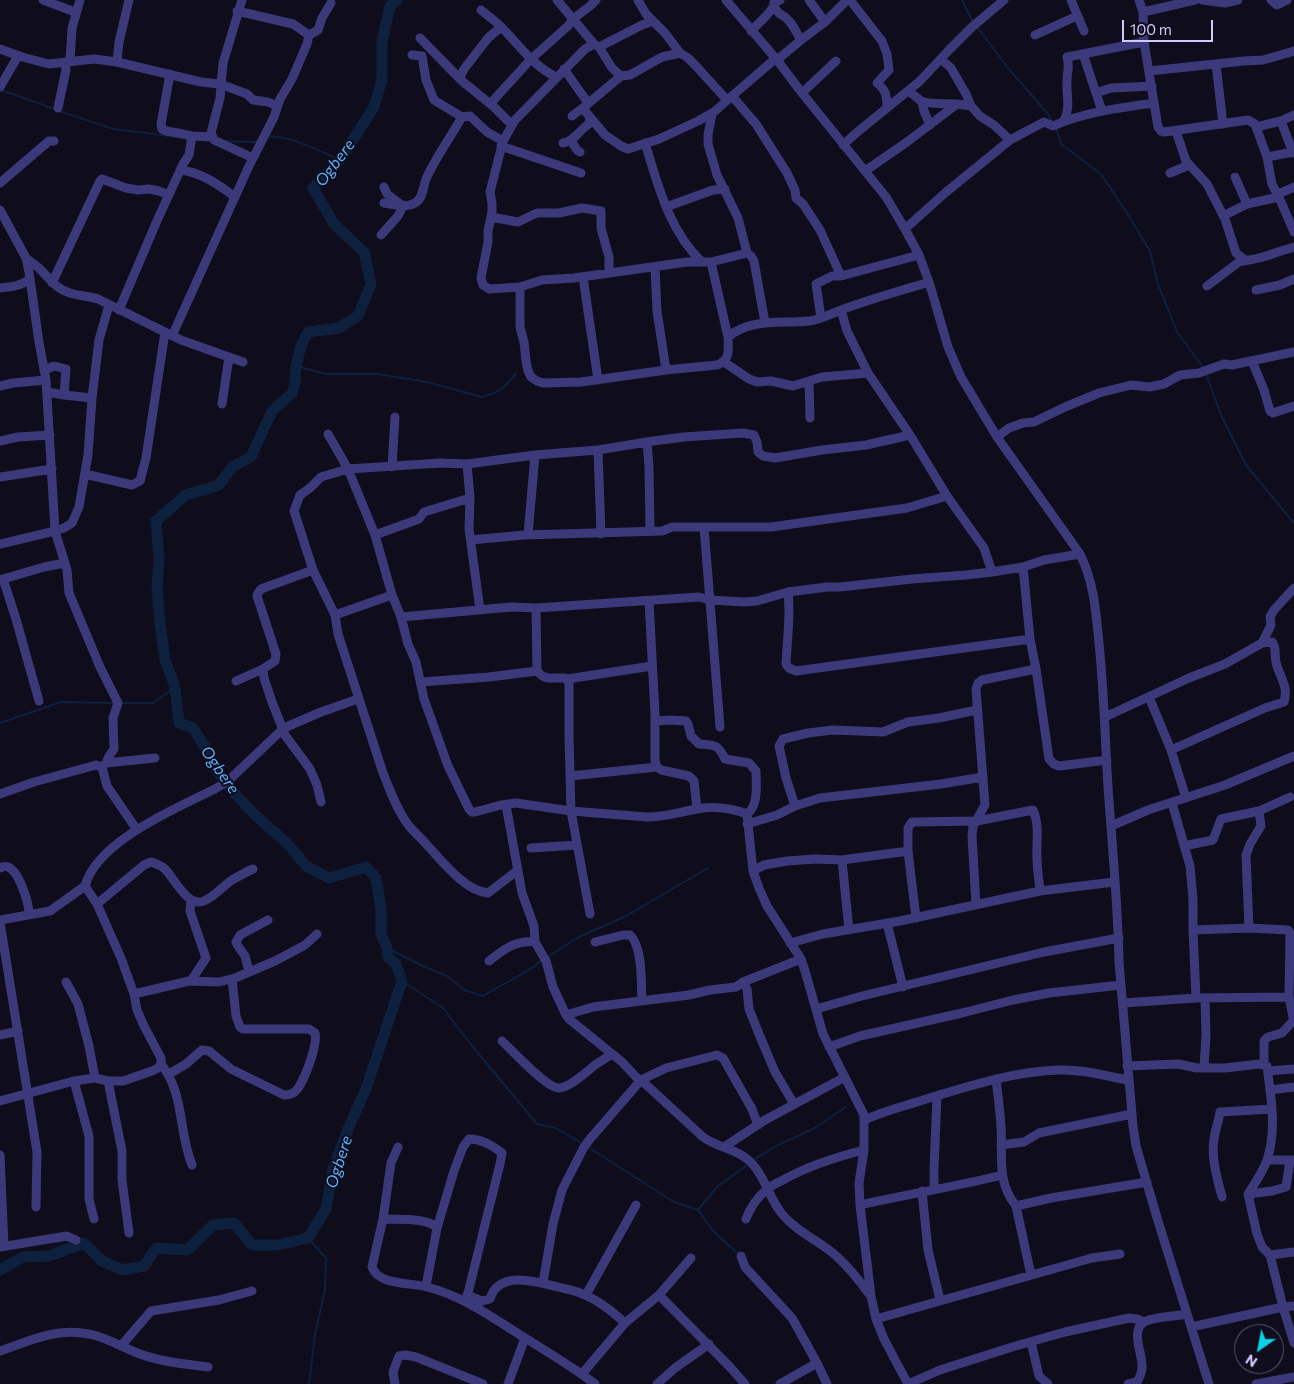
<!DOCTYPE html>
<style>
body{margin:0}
#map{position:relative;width:1294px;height:1384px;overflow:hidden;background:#0f0c1c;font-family:Commissioner,sans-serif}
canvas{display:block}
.north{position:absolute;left:1234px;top:1324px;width:50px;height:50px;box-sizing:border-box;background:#0f0c1c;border:1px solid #5c5876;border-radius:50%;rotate:213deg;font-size:14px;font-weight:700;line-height:20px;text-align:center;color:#d0cafd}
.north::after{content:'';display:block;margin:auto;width:18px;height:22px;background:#0ad3e9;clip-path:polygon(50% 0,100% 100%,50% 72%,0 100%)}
.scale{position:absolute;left:1122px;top:20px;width:91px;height:22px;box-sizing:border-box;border:2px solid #d0cafd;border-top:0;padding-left:6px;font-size:15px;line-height:18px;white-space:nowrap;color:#d0cafd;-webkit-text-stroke:4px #0f0c1c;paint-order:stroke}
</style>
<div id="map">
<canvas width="1294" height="1384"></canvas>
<div class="north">N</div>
<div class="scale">100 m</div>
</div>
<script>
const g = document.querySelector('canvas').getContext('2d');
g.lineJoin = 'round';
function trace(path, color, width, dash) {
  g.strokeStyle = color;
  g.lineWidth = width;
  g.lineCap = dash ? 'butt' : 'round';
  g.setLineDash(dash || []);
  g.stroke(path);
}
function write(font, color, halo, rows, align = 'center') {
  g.font = font + ' Commissioner,sans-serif';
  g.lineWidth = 4;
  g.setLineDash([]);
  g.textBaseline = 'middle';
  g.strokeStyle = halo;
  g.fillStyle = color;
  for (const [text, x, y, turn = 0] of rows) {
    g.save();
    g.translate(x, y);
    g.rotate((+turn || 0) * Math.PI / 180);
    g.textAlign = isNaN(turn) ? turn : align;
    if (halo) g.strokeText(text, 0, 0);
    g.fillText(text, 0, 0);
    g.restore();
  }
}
trace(new Path2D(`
 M962,0l11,22
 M978,28l30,40 40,46 4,8
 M2,90l52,19
 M59,111l54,18 65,8
 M1056,128l5,16 40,30 26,39 23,38 8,33 19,48 26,35
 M268,136c25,1 48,13 72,24
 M225,141l29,1 3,-1
 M296,366l30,8h51l50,8 55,15 12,-4 9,-5 13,-14
 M1206,374l16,43 24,48 48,58
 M121,703h32l22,-16
 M0,723l61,-21 53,1
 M387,948l36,18 24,10 17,14 19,6 49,-28 10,-8
 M546,958l31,-20 49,-22 82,-48
 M402,981l41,27 29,38 65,78 19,4 27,16
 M588,1147l86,55 24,8 15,21 23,21
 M753,1160l25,-15 35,-16 33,-22
 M698,1210l19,-23 30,-22
 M308,1238l18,20 -1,31 -10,46 -6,49`), '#0d213f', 2);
trace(new Path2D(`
 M0,1270l23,-13 26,-1 35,-13 18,18 20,9 22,-4 12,-18 31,2 26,-25 21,-2 18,22h26l30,-7 18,-29 7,-40 15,-40 18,-40 36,-108 -6,-17 -8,-7 -1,-9 -6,-14v-25l-5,-31 -10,-11 -37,11 -23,-12 -19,-23 -30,-26 -21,-22 -19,-24 -12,-24 -12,-19 -14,-5 -4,-36 -10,-27 -5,-37 -3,-35 2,-29 -3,-38 30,-26 33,-10 13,-18 19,-10 21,-46 20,-18 3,-9 1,-18 5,-20 7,-14 31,-4 19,-12 13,-32 -7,-32 -30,-28 -21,-36 27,-28 34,-53 8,-27v-39l8,-35 7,-6`), '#0d213f', 11);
trace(new Path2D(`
 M43,0l32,12
 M242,0l-19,63 -3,35 -9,35 3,7 39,18
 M557,0l37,44 5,3 13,21 9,8 9,-1 32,-18 18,-4
 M638,0l8,14 19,19 15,20 8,5 7,7 32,35
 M726,0l51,60 25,33 84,104 19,32 14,26 10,27 19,65 13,30 36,60 83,117c14,28 16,58 19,89 5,48 6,96 9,144 4,58 10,117 11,175l14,164 3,20 22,75 51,163
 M809,0l16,22
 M850,0l32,41 5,13 2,16 -12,13c9,7 10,13 10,25
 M1071,0l13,31
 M1139,0l4,12 1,30 14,85 3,4 3,1 84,-12 7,4 12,33 5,27 10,20 12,28
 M1202,0l23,3 13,-3
 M1271,0l6,5 10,-5
 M774,6c6,12 9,7 15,15 5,5 8,13 12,19
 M481,10c5,4 10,8 15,12 20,18 35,43 60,55
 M237,11l56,13 16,11
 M1143,12l52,-12
 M751,31l16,-16 7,-9v-3l6,-3
 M1035,35l42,-19
 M420,38l42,43 32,26 17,17
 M594,44l-9,5 -70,71 -12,21 -13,51 2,11v9l-4,19v11l-7,36 2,7 6,4 31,-2 22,-7 32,-2 113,-16h24l36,-9
 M599,47l43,-22 11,-4
 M0,49l22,8 27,7 45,-5 23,3 84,20 19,2 27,10 6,6 15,2 9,4
 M1083,54l19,57
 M412,55l10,1 4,24 8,20 28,17 8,-1 17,16 16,9
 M941,59l10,9 15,26 5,12 9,10 14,9 16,15
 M777,60l24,-20 24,-18 22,-22
 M70,61l2,-33 8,-28
 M117,62l2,-20 10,-42
 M1216,64l7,60
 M564,69l24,34
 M1149,71l95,-10 19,-1 31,-9
 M170,74l-9,50 1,5 4,2 12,2 14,3 21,1
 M460,78l4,-9 24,-31 13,-11
 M0,87l18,-31
 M908,91c5,3 9,7 13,10 8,4 26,2 36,3
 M802,93l34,-32
 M1096,93l15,-5 41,-2
 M732,96l24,28 31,49 8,17 1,8 7,6 17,26 21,46
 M922,102l2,9 6,14
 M490,104l41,-45 37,-33 5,-7 17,-13 6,-6
 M584,107l1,4 20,24 16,11 7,3 31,-10 39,-18 16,-9 18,-16 43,-37
 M58,108l8,-38 -1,-8
 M712,114l-4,21v9l9,31 21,43 9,35 4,3 3,5 11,62
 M572,116l12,-9 37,-31
 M1064,121c7,-15 2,-25 3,-40 0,-11 3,-11 0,-24l77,-15
 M1281,121l12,32
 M1256,127l25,-6 13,-6
 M1176,131l10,30 21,23 18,35 11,34 9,7
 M571,141l6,9 3,2
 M563,143c11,-1 16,-13 26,-19l1,-7
 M645,143c13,42 24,88 57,119
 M843,145l12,-11 65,-53 28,-30 24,-24 32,-27
 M501,146l80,27
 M1267,157l27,-5
 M180,170c21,2 39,15 55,27
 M865,171l42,-29 50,-38 14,2
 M1170,173l19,-8
 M1235,177l12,27
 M0,183l49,-42h5
 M1278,194l16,-7
 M384,203c10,2 22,5 31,0 8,-4 8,-16 11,-24 10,-22 24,-41 36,-62
 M666,207l47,-17 12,-1
 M0,210l26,48 3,14 10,70 7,38 9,151 12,39 2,23 31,74 18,36 -5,15 1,31 -5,7 -3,7 -4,4
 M1223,216l24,-12 32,-7
 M491,217l27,5 19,-9h22l23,-5 19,3v17l8,29v16
 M905,229l40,-36 65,-53 34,-18 9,4c32,-14 66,-18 101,-23
 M381,235l17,-19 5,-10 -16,-12 -3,-7
 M26,258c4,3 9,7 13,10 10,10 17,21 31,25 9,3 19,3 28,6l83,41 62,22
 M711,262l17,75
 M655,267l2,44 9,59
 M583,277l15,103
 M52,283l48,-102 2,-2 24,9 12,2 11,-1 10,2 10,4
 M1207,286l32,-24c7,-2 13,-2 20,-4 12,-3 23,-8 35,-11
 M520,287v40l4,15 2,19 2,10 3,6 6,4 6,2 38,-1 85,-12 51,-5c14,-6 11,-14 11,-28 22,-19 53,-13 81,-16 11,-1 21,-7 32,-11 29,-11 59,-19 88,-28
 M0,288c11,-1 21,-2 30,-9
 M1256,290l24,-5 14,-6
 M119,310l37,-87 27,-59 6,-9 3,-19
 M841,310l6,21 21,42 42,62 37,61 37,52 8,24
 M821,318l-5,-34 16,-8h9l78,-21
 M172,336l77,-170 25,-49 6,-18 12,-20 15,-35 2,-9 9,-5 4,-12 9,-15
 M1252,361l12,29 6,21 3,2 21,-7
 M724,362l25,17 8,3 14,-1 22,5 29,-9 46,-4
 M44,370l10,-4 12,3 -2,26
 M809,381l1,37
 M0,386l13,-3 33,-3
 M47,392l17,3 28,3
 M222,404l7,-47
 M328,434l20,35 27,66 17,60 9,22 7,27 8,18 8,37 24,67 21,43 3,3h3l26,-7 15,-2 55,8 76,6c17,0 33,-5 50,-8 17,-3 34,-1 50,5
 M997,437l12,-9 14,-5 11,-1 31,-15 34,-14 32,-8 18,2 15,-3 16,-9 19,-2 25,-9 8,1 62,-13
 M0,441l18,-4 32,-2
 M647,442l2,25 1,64
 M598,450l3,84
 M535,455l63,-5 55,-9 31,-4 59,-4 11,2 3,7 1,10 5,4 12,2 47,-8 44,-5 44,-10
 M467,464l3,34 -1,31 11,81
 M392,467l3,-50
 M85,474l47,11 8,-4 6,-23 19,-126
 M0,477l52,-8
 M704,527l16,200
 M375,535l44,-16 5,-7 46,-14
 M471,540l53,-5 138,-4 10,-4h99l136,-19 40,-12
 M0,544l55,-13 9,-3 8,-5 7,-16 9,-52 4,-57 7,-58 10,-35
 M1023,567l7,72 6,30 13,90 5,5 5,2 48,-6
 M3,579l13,40 23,82
 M0,580l44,-13 21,-4
 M788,592c3,24 -1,48 -2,72l3,4 7,3 234,-32
 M649,601l6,113v47l2,6 4,3 28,6 5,5 3,28
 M536,608l1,63c9,11 16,6 28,7l4,5v53l2,75 19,103
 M335,615l57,-20
 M401,617l110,-10 25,1 163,-11 11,3 34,2 13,-1 31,-9 39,-5h13l72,-8 54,-4 26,-3 31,-5 21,-7 36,-6
 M1262,643l9,-18 -1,-8 4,-7 20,-22
 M263,669l1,9 8,24 13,33 25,34 7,16 4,17
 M567,679l85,-13
 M236,681l27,-12 12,-8 1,-7 -19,-58 1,-3 3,-4 52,-19
 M421,682l68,-5 48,-6
 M1149,697l22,53 15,48
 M1105,717l84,-39 36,-14 37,-21 10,-1c5,5 2,13 4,20 3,15 13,23 8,40l-19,6 -94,42
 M655,721l17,-1 14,1 2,3 3,12 8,8c15,1 19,0 26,15l24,4 7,8c0,13 3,35 -9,43l6,57 6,17 8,18 34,53 4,12 18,63 41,81v35l-5,33 1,22 11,91 5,23 8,20 24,45 32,-14 72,-23 53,-15 64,-14 8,1 7,3
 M106,763l49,-5
 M570,776l87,-9
 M0,794l34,-12 62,-17 6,2 5,19 30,44
 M1172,803l18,63 3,33v31l3,68
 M506,805l16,88 12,33 1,16 11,19 7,26 13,28 3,4 53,43 14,15 5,3 62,57c13,10 31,11 44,22 16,12 22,39 35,55 14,17 35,26 52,40 13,11 25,26 35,40
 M795,806l-9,-28 -7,-32 4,-7 25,-6 25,-3 50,2 25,-10 31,-4 38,-8
 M747,824l30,-9 18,-9 25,-8 121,-14 42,-7
 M1111,826l37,-16 77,-25 69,-29
 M1184,846l29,-6 8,-21 38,-8 31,-14
 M531,848l46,-3
 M908,851l8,67
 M842,860l7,70
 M0,868c2,-1 6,-2 8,-1 11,4 21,36 21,47
 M518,870l-30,23c-23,-2 -45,-31 -60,-47 -6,-7 -13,-13 -19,-20 -12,-16 -20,-37 -27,-56l-44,-136 -3,-19 -22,-45 -19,-59 6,-16 10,-7 11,-11 27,-8 92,-6 27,1 68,-9 -7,80
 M753,871l11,-6 23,-4 28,-2 27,1 66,-9v-23l4,-6 65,-1 56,-11c7,15 3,32 4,48 0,11 2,22 3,33
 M85,886l12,18 24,54 13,36 3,16 7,16 17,32v6c24,30 17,67 31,101
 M191,900l-1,11 16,47 -15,23
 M97,904l47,-39 7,-3c5,2 10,3 14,7 9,9 23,39 39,32 11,-5 19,-15 28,-21 7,-4 14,-8 21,-11
 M976,905l-4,-69 1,-10 12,-21 -9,-116 2,-6 4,-3 54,-11
 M0,920l50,-9 35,-25c12,-45 92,-78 130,-97l13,-8 56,-53 37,-16 37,-13
 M0,922l37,230 -1,55
 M887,923l16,64
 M1249,928l-3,-73 4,-11 11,-18 -2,-15
 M1193,930l56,-2 39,2 2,3 -1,64
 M595,942l28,-7h7c13,12 11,49 12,66
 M790,943l33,-9 77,-13 140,-30 74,-9
 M489,961c15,-12 27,-21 46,-19
 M249,971l-4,-15 -7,-10 -2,-4 4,-7 28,-15
 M66,982l12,22 11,42 6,32
 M743,982l58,-23
 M134,994l55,-13 30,1 16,-4 40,-17 30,-16 12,-11
 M1123,1003l73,-5 93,-1 5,25
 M816,1009l46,-13 182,-44 75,-14
 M566,1015l27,-8 96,-12 21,-5 26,-3 7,-5 4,7 2,20 10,25 16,38 19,32
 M0,1035l18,-4
 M502,1041c10,9 45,48 57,47 12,-1 27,-16 36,-23 6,-4 11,-7 17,-11
 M829,1047l31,-11 102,-23 51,-13 36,-7 72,-8
 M1264,1065v-24l4,-4 14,-4 11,-12
 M1127,1066l51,-2 19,4h28l34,-4 8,2c4,31 10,64 0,94 -4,12 -12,23 -19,34l9,40 5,13 8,8 13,52 11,36
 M1204,1068l2,-33 -1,-37
 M1268,1071l26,-2
 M169,1074l17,-10 16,-14 7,1 22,18 53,26c3,0 6,0 9,-2 10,-5 25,-49 22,-60l-6,-4h-66l-3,-2 -4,-11 -4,-37
 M996,1079c2,16 4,32 5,48 2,29 -5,54 15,79l15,69
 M74,1081l15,55v63l5,20
 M108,1081l14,70v29l7,53
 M1270,1090l24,-3
 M0,1101l74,-20 21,-3 13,3h15l29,-10 6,-3 3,-4
 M864,1120c20,-9 41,-14 62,-21 43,-13 89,-28 134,-29 23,-1 46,6 68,10
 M1001,1145l23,-3 15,-9 93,-19
 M398,1147l-7,16 -8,56 -11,48c7,19 38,15 55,20 36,9 66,31 98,51 24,15 48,29 70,46
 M724,1147l41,-27 80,-43
 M0,1155l4,91
 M1267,1160h23
 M934,1189v-20l3,-73
 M922,1191l6,59 12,50
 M1248,1194l24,-3 14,-4 4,-27h4
 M1222,1197c-5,-20 -11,-38 -8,-58 1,-9 5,-18 6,-27l52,-3
 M860,1205c47,-11 95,-18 142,-30
 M1016,1206l35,-8 96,-16
 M383,1219c13,1 45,-2 54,9
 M746,1219c4,-11 11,-21 20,-29 4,-4 11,-7 17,-10 25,-14 53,-23 81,-30
 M0,1247l67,-11 9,4
 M1270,1255l24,-3
 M741,1256l4,11 47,51 25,45 10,21
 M543,1283l10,-59 9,-34 22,-43 6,-8 51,-59 25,-12 51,-13 6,3 29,51 6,16
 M426,1286l11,-58 17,-57 9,-24 6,-8c13,0 23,6 33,14l-2,11 -34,137
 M467,1295l15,6 8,-2c8,-29 46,-18 68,-12 7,2 15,3 22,6 17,6 32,18 45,30
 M586,1295l50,-90
 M659,1295l71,72 15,17
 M876,1319l216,-61 28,-4
 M1191,1327l92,-20 11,-1
 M1031,1342l8,34 9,8
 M121,1346l30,-35 68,-11 33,-9
 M0,1351c26,-9 54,-22 82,-18 21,2 39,14 58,21 22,8 45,10 68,13
 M582,1374l43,-51 34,-28 32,-37
 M395,1384l-2,-12 6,-16 6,-1 11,2 67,27
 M508,1384l17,-46
 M657,1384l18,-16 34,-24
 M780,1384l37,-21
 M1128,1384l9,-2c3,-5 5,-9 5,-15 1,-12 -12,-37 2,-45 8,-5 32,-6 43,-8
 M1256,1384l38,-7`), '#3b397a', 9);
write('italic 16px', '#5db1f8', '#0f0c1c', [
 ["Ogbere",335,163,-53],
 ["Ogbere",220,770,55],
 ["Ogbere",339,1162,-72]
]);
</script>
